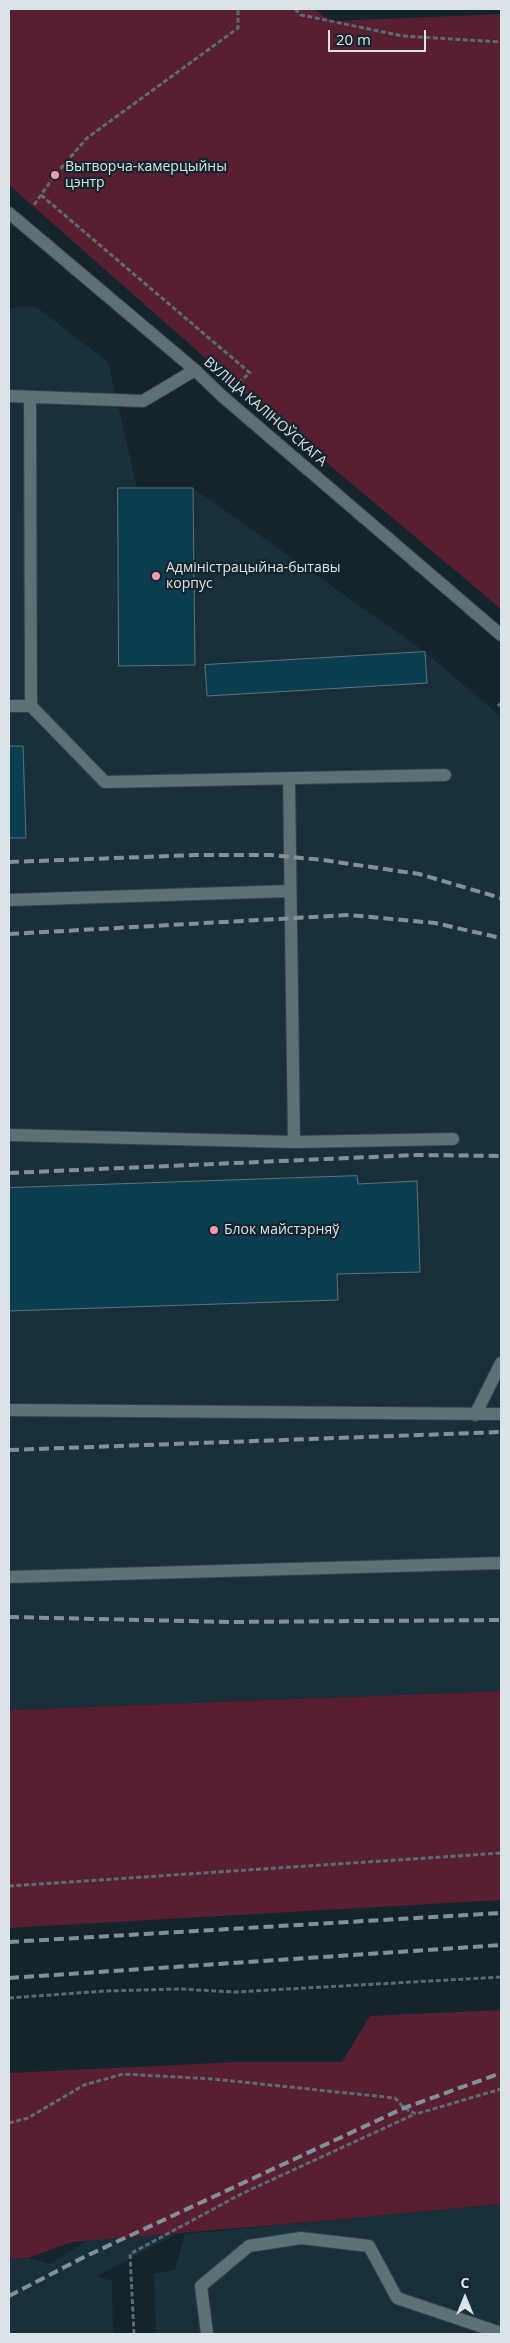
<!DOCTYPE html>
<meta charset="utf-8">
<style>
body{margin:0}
#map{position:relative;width:510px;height:2343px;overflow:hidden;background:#14242c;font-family:"Open Sans",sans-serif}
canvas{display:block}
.frame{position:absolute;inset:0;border:10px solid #d9e3e8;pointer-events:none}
.north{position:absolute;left:440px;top:2273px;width:50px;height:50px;-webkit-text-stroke:4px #14242c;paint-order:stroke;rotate:0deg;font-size:14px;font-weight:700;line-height:20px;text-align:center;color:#d9e3e8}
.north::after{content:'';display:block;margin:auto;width:18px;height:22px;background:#d9e3e8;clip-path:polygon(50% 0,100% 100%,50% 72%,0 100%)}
.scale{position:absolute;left:328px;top:30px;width:98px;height:22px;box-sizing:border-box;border:2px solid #d9e3e8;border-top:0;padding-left:6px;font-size:15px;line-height:18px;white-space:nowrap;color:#d9e3e8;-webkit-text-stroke:4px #14242c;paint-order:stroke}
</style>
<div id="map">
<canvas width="510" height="2343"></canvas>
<div class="frame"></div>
<div class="north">С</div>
<div class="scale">20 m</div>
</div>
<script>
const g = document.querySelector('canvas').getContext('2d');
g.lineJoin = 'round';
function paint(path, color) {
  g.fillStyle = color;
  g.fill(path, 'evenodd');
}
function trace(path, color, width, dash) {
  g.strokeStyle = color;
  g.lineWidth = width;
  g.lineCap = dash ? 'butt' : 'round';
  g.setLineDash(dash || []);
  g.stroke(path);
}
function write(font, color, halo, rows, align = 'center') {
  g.font = font + ' "Open Sans",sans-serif';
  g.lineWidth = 4.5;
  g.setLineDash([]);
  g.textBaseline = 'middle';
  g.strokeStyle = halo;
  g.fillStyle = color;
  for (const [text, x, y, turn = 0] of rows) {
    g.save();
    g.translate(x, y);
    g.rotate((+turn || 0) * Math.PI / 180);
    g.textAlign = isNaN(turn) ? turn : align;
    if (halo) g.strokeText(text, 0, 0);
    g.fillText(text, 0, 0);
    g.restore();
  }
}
paint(new Path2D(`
 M35,306l73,56 29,126h56l232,164 76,65v974l-492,19v-1402z
 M271,2184l-174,92 15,5 1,53h-104v-75l19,-1 22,6 110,-68z
 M501,2204v130h-345l-2,-60 21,-4 10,-36z`), '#19303b');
paint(new Path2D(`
 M9,9h304l19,12 169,-7v595l-230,-193 -262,-231z
 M501,1691v209l-492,28v-218z
 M501,2010v194l-179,17 -250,21 -44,16 -19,1v-186l229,-11h104l28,-46z`), '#581e31');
const building = new Path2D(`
 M118,488h75l2,177 -76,1z
 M425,652l2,31 -220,13 -2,-31z
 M9,746h14l3,92h-17z
 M357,1176l1,8 59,-3 3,91 -83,2 1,26 -329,11v-123z`);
paint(building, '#0b3e51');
trace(building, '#5f7179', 1);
const service = new Path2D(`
 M9,396l134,5 52,-31
 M30,397l1,309
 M9,706h22l74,76 340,-7
 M289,778l5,364
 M9,900l281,-9
 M9,1135l285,7 159,-3
 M9,1410l492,4
 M475,1415l26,-52
 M9,1577l492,-14
 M207,2334l-6,-48 48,-40 52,-8 68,8 28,52 104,35`);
const tertiary = new Path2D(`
 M9,213l186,157 27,26 279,239`);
trace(service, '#354047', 14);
trace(tertiary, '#354047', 14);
trace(new Path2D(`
 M295,9l6,6 102,21 98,6
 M41,195l209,178 -10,8
 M34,205l21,-30 32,-37 151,-110v-19
 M498,706l3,-3
 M9,1886l492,-33
 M9,1998l96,-7 75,-2 55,3 266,-15
 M9,2123l19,-5 56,-33 39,-11 90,5 182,19 9,10 12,6 85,-25
 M134,2334l-4,-80 113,-61 172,-79`), '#5c6a71', 3, [5, 2.5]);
trace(service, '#5d6f77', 12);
trace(tertiary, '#5d6f77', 12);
trace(new Path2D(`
 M9,862l187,-7h75l52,5 96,14 82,24
 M9,934l340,-19 86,8 66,15
 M9,1173l408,-18 84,1
 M9,1450l492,-18
 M9,1617l221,5 271,-2
 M9,1942l492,-29
 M9,1978l492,-33
 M9,2296l75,-39 320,-149 97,-35`), '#849097', 4, [10, 5]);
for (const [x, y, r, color] of [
 [55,175,5,"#f19ab1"],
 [156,576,5,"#f19ab1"],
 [214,1230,5,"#f19ab1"]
]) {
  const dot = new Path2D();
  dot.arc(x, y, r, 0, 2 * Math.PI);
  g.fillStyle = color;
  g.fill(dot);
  trace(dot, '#14242c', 2);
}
write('14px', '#d9e3e8', '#14242c', [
 ["Вытворча-камерцыйны",65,167],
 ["цэнтр",65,183],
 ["Адміністрацыйна-бытавы",166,568],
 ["корпус",166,584],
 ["Блок майстэрняў",224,1230]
], 'left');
write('14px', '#d9e3e8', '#14242c', [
 ["ВУЛІЦА КАЛІНОЎСКАГА",265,412,41]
]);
</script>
